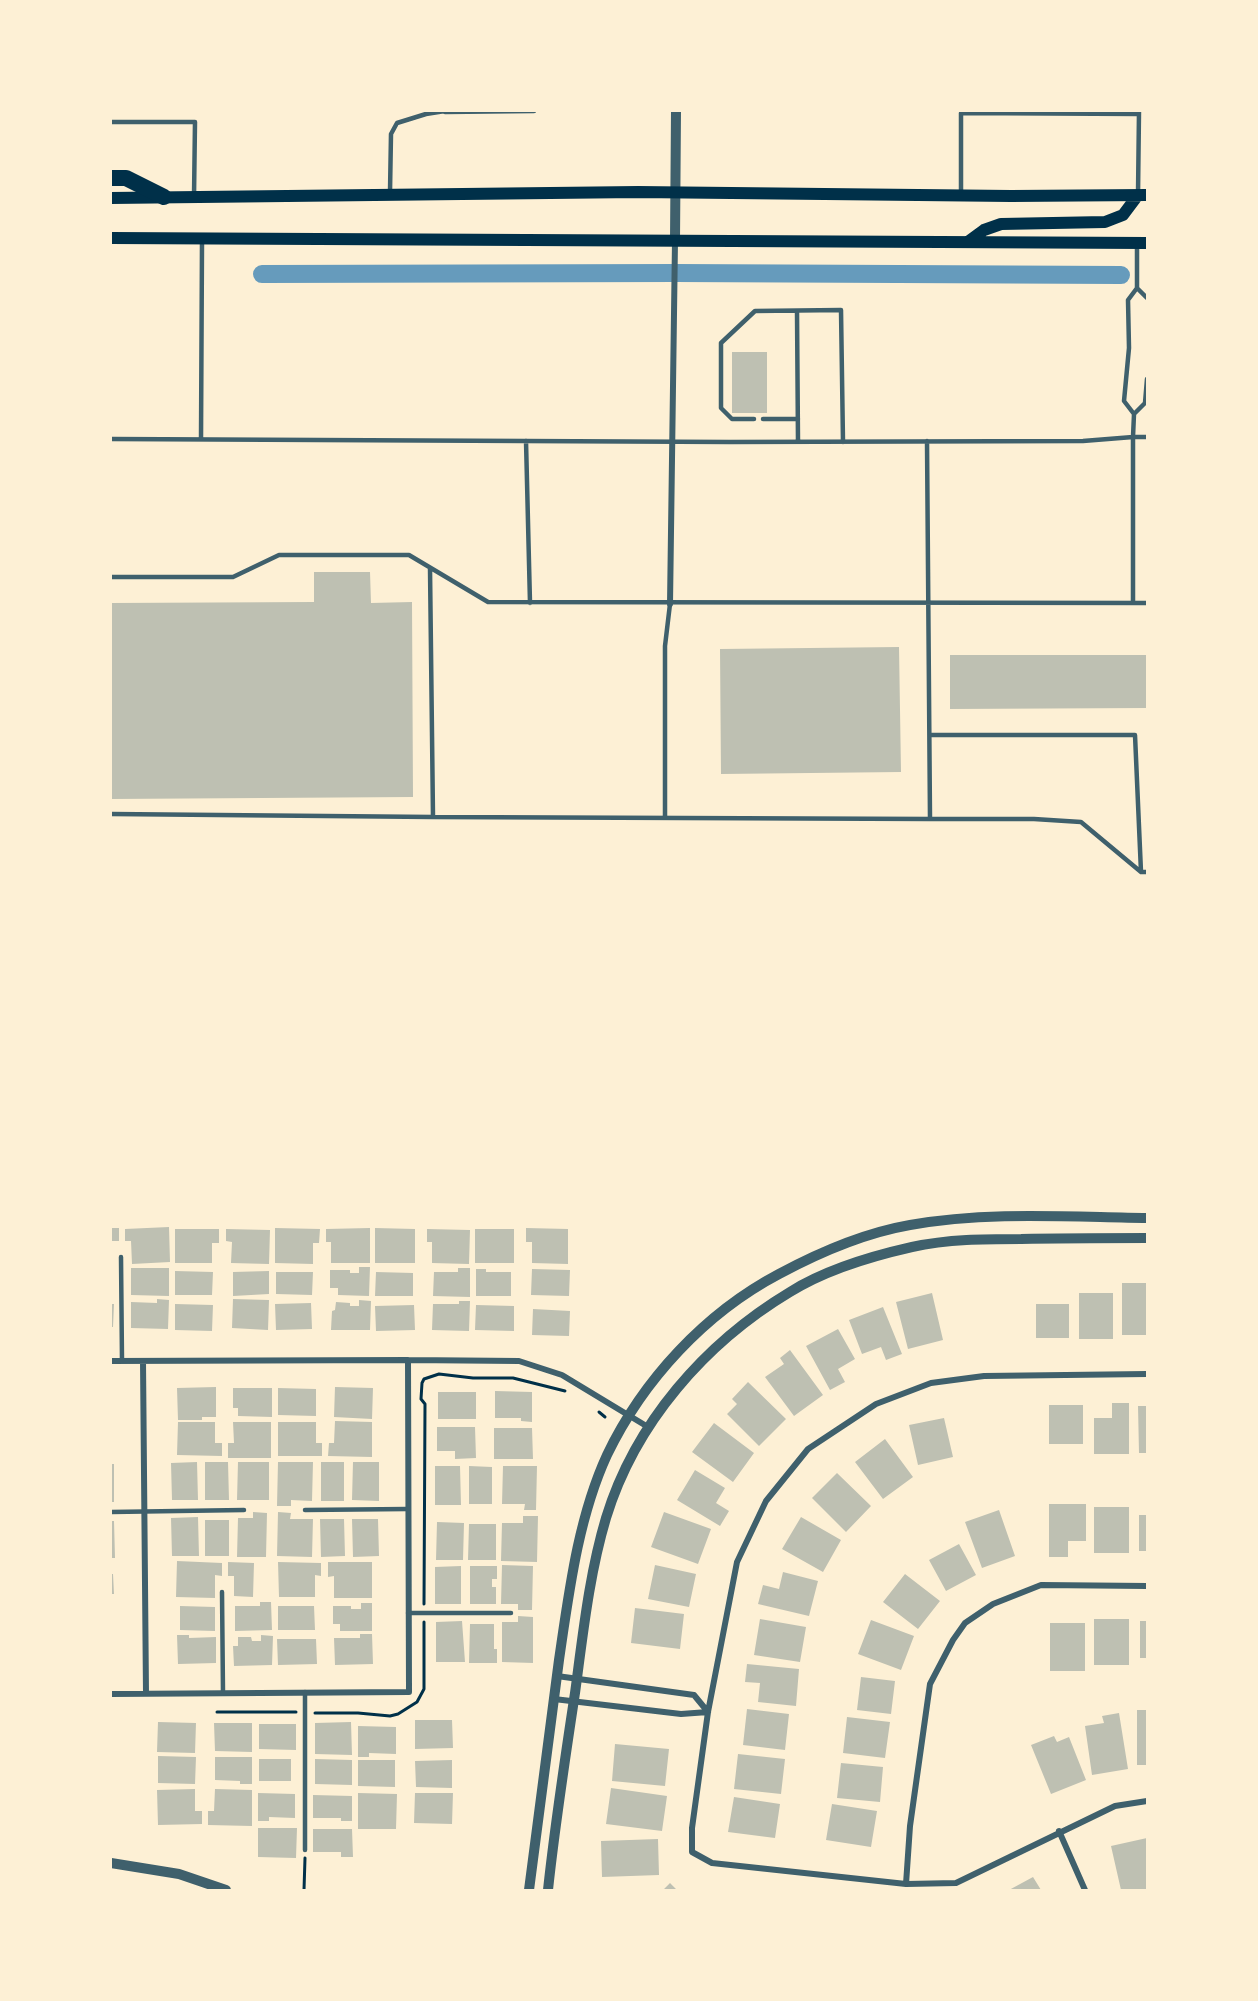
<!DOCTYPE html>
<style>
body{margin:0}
#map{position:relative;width:1258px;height:2001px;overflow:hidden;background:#fdf0d5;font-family:"Space Grotesk",sans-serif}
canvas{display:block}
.frame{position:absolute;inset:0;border:112px solid #fdf0d5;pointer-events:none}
</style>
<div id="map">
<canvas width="1258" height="2001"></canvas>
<div class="frame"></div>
</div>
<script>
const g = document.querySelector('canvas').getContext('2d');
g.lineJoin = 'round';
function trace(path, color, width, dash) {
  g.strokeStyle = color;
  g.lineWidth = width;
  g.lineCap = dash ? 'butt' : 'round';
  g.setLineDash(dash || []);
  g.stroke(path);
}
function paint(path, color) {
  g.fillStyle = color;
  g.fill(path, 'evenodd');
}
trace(new Path2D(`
 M262,274l413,-1 446,2`), '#669bbc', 18);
paint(new Path2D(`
 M732,352h35v61h-35z
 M314,572h56l1,31 41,-1 1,195 -302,2v-196l203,-1z
 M899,647l2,125 -180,2 -1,-125z
 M950,655h197v53l-197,1z
 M169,1227l1,35 -38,2 -1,-23h-6v-12z
 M111,1228h8v13h-8z
 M275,1228l45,1 -1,14h-6v21l-38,-1z
 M370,1228v35h-39v-21h-5v-13z
 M375,1228l40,1v34h-40z
 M526,1228l42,1v35l-36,-1v-21h-6z
 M175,1229h44v14h-7v20h-37z
 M226,1229l44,1 -1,34 -38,-1 1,-21 -6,-1z
 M427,1229l43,1 -1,34 -37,-1v-21h-5z
 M475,1229h39v34h-39z
 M359,1267h11l-1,29 -31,-1v-7h-8v-18h20v3h9z
 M131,1268h38v28l-38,-1z
 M458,1268h12v29l-37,-1 1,-24h24z
 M476,1269h10v3h25v24h-35z
 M532,1269l38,1 -1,26 -38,-1z
 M175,1271l38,1 -1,23h-37z
 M269,1271v23l-36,2v-24z
 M276,1272h37l-1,23 -36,-1z
 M376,1272l37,1v23h-38z
 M1122,1283h25v52h-25z
 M932,1293l11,47 -35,9 -12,-47z
 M1079,1293h34v46h-34z
 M157,1299l12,1 -1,29 -37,-1v-26l26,1z
 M233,1299l36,1 -1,30 -36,-2z
 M359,1300l12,1 -1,29h-39l1,-19 3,-1 1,-8 14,1v3h9z
 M459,1301h11l-1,30 -37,-1 1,-26h26z
 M311,1303l1,26 -36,1 -1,-26z
 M111,1304h3l-1,23h-2z
 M175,1304l38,1 -1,26 -37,-1z
 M1036,1304h33v34h-33z
 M414,1305l1,25 -39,1 -1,-25z
 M476,1305l38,1v25l-39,-1z
 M883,1307l19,47 -16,6 -5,-13 -19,7 -13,-34z
 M533,1309l37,2 -1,25 -37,-1z
 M838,1329l17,30 -17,10 7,13 -15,8 -24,-44z
 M790,1350l33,45 -29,21 -29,-39 19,-13 -4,-6z
 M748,1382l38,37 -27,27 -32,-32 10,-10 -5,-5z
 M216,1387v30h-14v3h-24l-1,-32z
 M335,1387l38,1 -1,31 -38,-2z
 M233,1388h39v29l-34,-1v-8h-5z
 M278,1388l38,1v27l-38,-1z
 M495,1391l37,1v30l-11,-1v-3h-26z
 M438,1392h38v27h-38z
 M1112,1403h17v51h-35v-36h18z
 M1049,1405h34v39h-34z
 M1138,1406h9v47h-8z
 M944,1418l9,39 -35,8 -9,-40z
 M335,1421l37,1v35l-44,-1 1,-13h5z
 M178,1422h37v21h7v13l-45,-1z
 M233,1422h38v36h-43v-15h6z
 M278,1422h38v21h6v13h-44z
 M714,1423l40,30 -21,29 -41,-30z
 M437,1427h38l1,31 -21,1v-8h-18z
 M494,1428h38l1,31h-39z
 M885,1439l28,38 -30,22 -28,-37z
 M197,1462l1,38h-26l-1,-37z
 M205,1462h23l1,38h-24z
 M238,1462h31v38h-32z
 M278,1462h35l-1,39 -21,-1v6h-14z
 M321,1462h23v39h-23z
 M353,1462h26v39l-27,-1z
 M111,1464h3v38h-3z
 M435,1466h25l1,39h-26z
 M469,1466l23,1v37h-23z
 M503,1466h34l-1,44h-12l1,-6h-23z
 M695,1470l30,18 -9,15 13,8 -9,15 -43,-26z
 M837,1473l34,33 -25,26 -34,-34z
 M1049,1504h37v37h-18v16h-19z
 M1094,1507h35v46h-35z
 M999,1510l16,46 -33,12 -17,-46z
 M253,1512l14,1 -1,44h-29l1,-39h15z
 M278,1512l13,1 -1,6h23l-1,38 -35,-1z
 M664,1512l47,17 -13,35 -47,-17z
 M1139,1515h8v36h-8z
 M523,1516h15l-1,46 -36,-1 1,-38h21z
 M198,1517l1,39h-27l-1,-38z
 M801,1517l40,23 -18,32 -41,-23z
 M320,1519h24l1,37 -24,1z
 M352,1519h26l1,37 -26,1z
 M205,1520h24v36h-24z
 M111,1521h3l1,37h-4z
 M437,1522l27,1 -1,37h-27z
 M469,1524h27v36h-28z
 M959,1544l17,31 -30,16 -17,-31z
 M177,1561l45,2v13l-7,-1v23l-39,-1z
 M228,1562l26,1 -1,34 -19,-1v-20h-6z
 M278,1562l43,1v13l-6,-1v22h-36z
 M328,1562h44v36h-38v-22l-6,1z
 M502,1565l31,1 -1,44h-14v-6h-17z
 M655,1565l41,9 -7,33 -41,-8z
 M461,1566v38h-26v-37z
 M470,1566h27v13h-5v8h4v17h-26z
 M783,1572l35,9 -9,35 -51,-12 5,-19 16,4z
 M111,1574h2l1,20h-3z
 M905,1574l35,27 -22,28 -35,-27z
 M260,1602h11l1,28 -37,1v-25h25z
 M361,1603h11v28h-32v-7h-7v-18h18v3h10z
 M180,1606l35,1v24l-35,-1z
 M278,1606h36l1,24h-37z
 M635,1608l49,6 -4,35 -49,-6z
 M518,1616l15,1v46l-31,-1v-40h16z
 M760,1619l46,8 -6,35 -46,-7z
 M1094,1619h35v46h-35z
 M871,1620l43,16 -13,34 -43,-16z
 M462,1621l3,41h-29v-40z
 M1140,1621h7v37h-7z
 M1050,1623h35v48h-35z
 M470,1624h24v25h3v14h-28z
 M360,1634h12l1,30 -38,1 -1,-27h26z
 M177,1635h12v3l27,-1v26l-38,1z
 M261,1635l12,1 -1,29 -38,1 -1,-20h5v-9h13l1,4h9z
 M277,1639h39l1,25 -39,1z
 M747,1664l52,5 -3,37 -38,-4 2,-19 -15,-1z
 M861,1677l34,4 -4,33 -34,-4z
 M747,1709l42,5 -4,36 -42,-5z
 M1137,1710h10v55h-10z
 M1119,1713l9,56 -36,6 -7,-49 19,-3 -2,-7z
 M847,1717l43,5 -5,36 -42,-5z
 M415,1720h37l1,28 -38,1z
 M158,1722l38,1 -1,30 -38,-1z
 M351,1722l1,33 -37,-1v-31z
 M214,1723h38v29l-37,-1z
 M259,1724h37v26l-37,-1z
 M358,1726l38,1v27l-27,-1v4h-11z
 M1054,1736l3,6 12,-5 17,43 -35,14 -20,-49z
 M615,1744l54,5 -4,37 -53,-5z
 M738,1754l47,5 -4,35 -47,-5z
 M158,1756l38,1 -1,27 -37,-1z
 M215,1757h37v27h-12v-3l-25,-1z
 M259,1759h32v22h-32z
 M315,1759l37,1v25l-37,-1z
 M358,1760h37v27l-37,-1z
 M452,1760v28l-36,-1 -1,-26z
 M841,1763l42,4 -3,35 -43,-4z
 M611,1788l56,8 -5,35 -56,-7z
 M195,1789v22h7v13l-44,1 -1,-35z
 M215,1789l37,1v36l-44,-1v-14h6z
 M258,1793l37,1v24l-26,-1v4h-11z
 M358,1793l39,1 -1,35h-38z
 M415,1793h38l-1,31 -38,-1z
 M313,1795l39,1v25h-11v-3h-28z
 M734,1797l46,7 -5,34 -47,-6z
 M832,1804l45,7 -6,36 -45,-7z
 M258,1828h39l-1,30 -38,-1z
 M313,1829h39l1,28h-12v-5h-28z
 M1147,1838v52h-26l-10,-44z
 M658,1839l1,36 -57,2 -1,-36z
 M1033,1877l8,13h-32z
 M670,1883l7,7h-14z`), '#bec0b2');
trace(new Path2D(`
 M599,1412l6,5
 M424,1604l1,-200 -4,-5 1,-16 2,-4 15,-5 34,4h40l52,13
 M217,1712h79
 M315,1713h43l32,3 8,-2 19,-12 7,-13v-67
 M304,1890l1,-32`), '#003049', 3);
trace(new Path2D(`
 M445,112l89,-1
 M111,122h84l-1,75
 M390,192l1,-58 6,-11 29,-9 19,-3
 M961,195v-82l178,1
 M1138,195l1,-84
 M1137,244v44l-9,12 1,48 -5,53 10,13 -1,23h14
 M1137,288l10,10
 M797,311l1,131
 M1134,414l11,-11 2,-24
 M754,419h-22l-11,-11v-65l34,-32 86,-1 2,132
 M763,419h35
 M111,439l619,3 353,-1 50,-4v166
 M201,439l1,-198
 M526,441l4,162
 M927,441l3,378h104l47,3 60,50h6
 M430,568l3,249 497,2
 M111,577h122l46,-22h130l79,47 659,1
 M930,735h205l6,137
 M111,814l322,3
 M665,817v-171l5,-42
 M121,1257l1,104
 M305,1510l102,-1
 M111,1512l133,-2
 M222,1592l1,101
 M408,1613h103
 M305,1692v158`), '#3f606c', 4.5);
trace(new Path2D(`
 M670,604l5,-363
 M111,1361l297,-1 111,1 43,14 86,52
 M143,1361l3,333
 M1147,1374l-163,2 -53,7 -55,21 -68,45 -42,52 -29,61 -29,150 -16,116v24l20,11 194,21 50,-1 159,-77 32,-5
 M557,1676l137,19 14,17
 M111,1694l298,-2 -1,-332
 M554,1699l127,15 27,-2
 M1059,1831l26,59
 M906,1884l4,-58 20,-142 23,-44 12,-17 28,-19 48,-19 106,1`), '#3f606c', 6);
trace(new Path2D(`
 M675,240l1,-129
 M111,1863l68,11 47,16
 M529,1890c10,-77 20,-154 30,-230 10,-68 19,-142 48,-205 36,-75 98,-142 172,-181 41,-22 85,-41 131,-49 77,-14 159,-8 237,-7
 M548,1890c7,-66 17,-131 27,-197 8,-59 14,-118 31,-175 29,-95 99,-175 184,-226 35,-22 82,-36 122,-45 36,-8 73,-8 109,-8 42,-1 84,-1 126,-1`), '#3f606c', 10);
trace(new Path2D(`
 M111,198l527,-6 373,4 136,-1
 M111,238l1036,5
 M969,241l15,-11 17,-6 104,-2 18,-7 15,-20`), '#003049', 12);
trace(new Path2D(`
 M111,178h15l38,19`), '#003049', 16);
</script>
